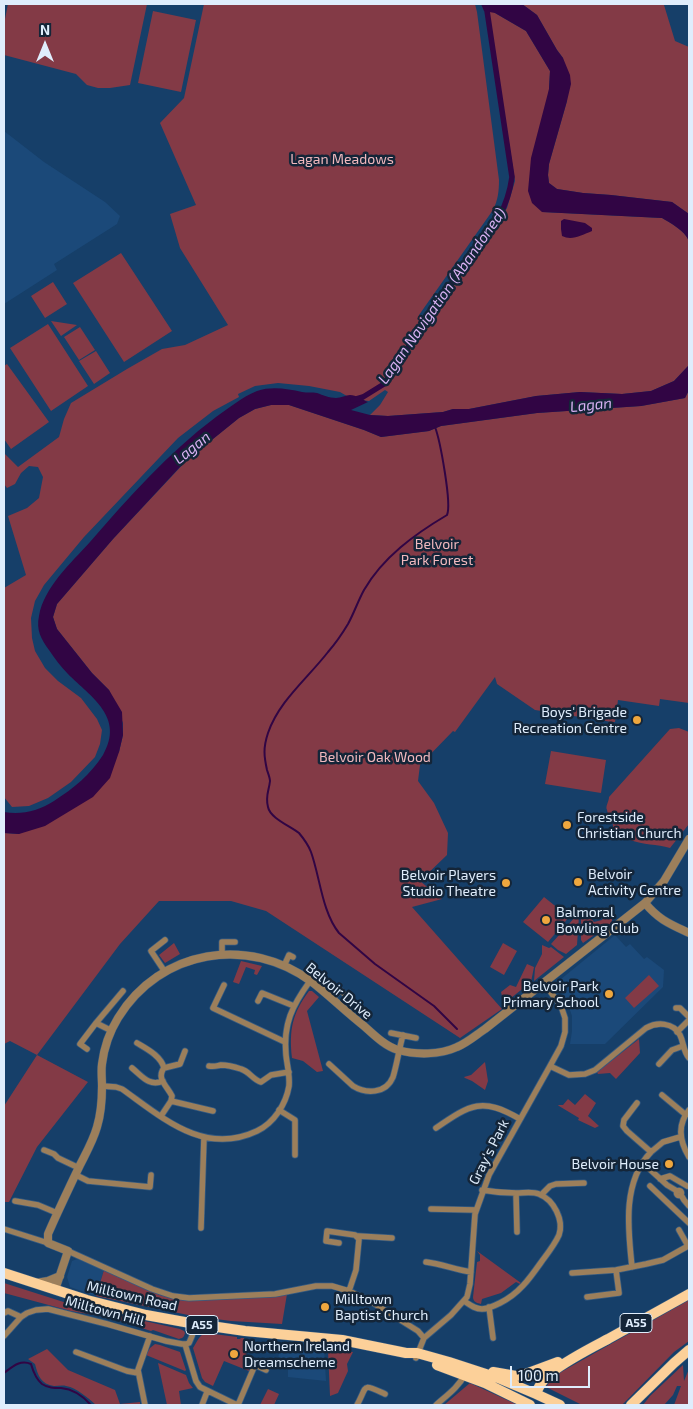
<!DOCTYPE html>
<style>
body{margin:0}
#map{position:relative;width:693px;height:1409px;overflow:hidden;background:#163f69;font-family:"Exo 2",sans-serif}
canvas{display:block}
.frame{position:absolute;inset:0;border:5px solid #dfedfc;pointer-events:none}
.north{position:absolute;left:20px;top:20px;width:50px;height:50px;-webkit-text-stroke:4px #142538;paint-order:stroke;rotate:0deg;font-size:14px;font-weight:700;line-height:20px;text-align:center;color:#dfedfc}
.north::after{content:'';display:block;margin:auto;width:18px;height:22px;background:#dfedfc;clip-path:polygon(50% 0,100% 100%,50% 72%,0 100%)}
.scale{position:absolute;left:510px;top:1366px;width:80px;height:22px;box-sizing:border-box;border:2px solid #dfedfc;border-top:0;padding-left:6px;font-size:15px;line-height:18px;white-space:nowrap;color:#dfedfc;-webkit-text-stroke:4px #142538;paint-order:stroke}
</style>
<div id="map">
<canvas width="693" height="1409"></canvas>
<div class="frame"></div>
<div class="north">N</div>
<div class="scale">100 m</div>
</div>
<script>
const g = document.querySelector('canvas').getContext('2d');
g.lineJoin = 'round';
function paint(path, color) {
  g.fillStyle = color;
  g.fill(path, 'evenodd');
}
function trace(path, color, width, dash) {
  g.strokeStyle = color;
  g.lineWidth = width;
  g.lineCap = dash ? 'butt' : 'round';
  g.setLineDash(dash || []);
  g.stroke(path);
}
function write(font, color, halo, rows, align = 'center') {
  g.font = font + ' "Exo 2",sans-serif';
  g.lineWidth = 5;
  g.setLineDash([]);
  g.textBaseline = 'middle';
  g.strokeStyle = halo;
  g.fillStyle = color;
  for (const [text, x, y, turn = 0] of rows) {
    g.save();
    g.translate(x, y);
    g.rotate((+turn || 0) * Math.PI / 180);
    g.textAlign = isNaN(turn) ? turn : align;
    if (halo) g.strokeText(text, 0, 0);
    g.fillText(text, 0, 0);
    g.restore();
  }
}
paint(new Path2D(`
 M4,131l40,31 61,40 15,14 -3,8 -63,40 3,6 -53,34z
 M615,935l11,12 4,-3 14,15 3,-2 17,13 -1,17 -58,57h-35l2,-13v-15l-5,-15 -12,-17z
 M77,1259l27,11 -8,26 -26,-9 -3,-10 5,-16z
 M280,1344l44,4 2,33 -38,-4v-14l-10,-2z`), '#1b4979');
paint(new Path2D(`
 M8,4h139l-17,81 -20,3h-12l-11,-3 -11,-11 -72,-19v-31z
 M204,4h271l2,8 22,168c0,11 -1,20 -6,30l-74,105 9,8 79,-115 8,-27 -28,-177 8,9 31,18 24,40 -8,141 120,6c10,6 22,12 27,23v124l-15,16 -23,10 -29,3 -42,-2 -44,4 -67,13h-16l-10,3 -55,4 -18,-1 10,-10 8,-13 -3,-2 -16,11 -17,-2 -12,-7 -31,-6 -31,-3 -23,3 -17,8 1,3 -26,14 -35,27 -94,99 -40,48 -9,16 -4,17 1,20 3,13 10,17 13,13 23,17 16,21 5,11 -2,14 -5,13 -24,25 -23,16 -19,8 -17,1 -8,-10v-209l22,-13 -18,-59 19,-8 12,-10 4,-21 -5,-10 -9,-1 -8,7 -6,11 -8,4 -3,-4v-31l14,14 41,-30 5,-18 7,-16 56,-34 35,-20 23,-4 43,-20 -48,-77 -10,-34 26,-9 -36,-82 24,-25z
 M522,4h141l1,1 11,36 14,6v167l-17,-12 -61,-7 -28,-2 -26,-4 -8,-6 -1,-8 1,-11 18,-63 -4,-43 -6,-8 -20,-35z
 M153,11l43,9 -15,72 -43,-9z
 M121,253l51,78 -48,31 -51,-79z
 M53,282l14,22 -22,14 -14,-22z
 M51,321l26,4 -16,11z
 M48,324l40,62 -37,25 -41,-63z
 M80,327l15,23 -16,10 -15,-23z
 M96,351l14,22 -16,11 -15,-23z
 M7,364l42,58 -38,27 -7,-10v-73z
 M689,390v313l-29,-4 -1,7 -41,-6 -3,22h-3l-77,-12 -38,-26 -2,-7 -40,55 -2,-1 -33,34 -2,16 16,22 14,30 -1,22 -27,26 22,18 -30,8 90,102 -42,29 -194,-127 -35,-10h-72l-39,43 -83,111 51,27 -51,65 -28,55h-5v-96l33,-51 -27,-14 -6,3v-211l15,1 100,-82 4,-17v-12l-14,-33 -17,-17 -35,-44 -4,-12 4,-13 56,-65 74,-79 52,-42 16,-9 16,-4h18l75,25 17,7 48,-6 12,-5 96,-13 104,-7 44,-8z
 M679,728l10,4v92l-19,24c-13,-4 -27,-3 -40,-8 -6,-3 -11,-8 -17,-13 0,-11 -5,-10 -6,-17 -2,-4 2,-8 2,-13l61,-68z
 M551,751l55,9 -5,33 -56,-9z
 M544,897l25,20 -21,25 -25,-20z
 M583,908h2l1,4 8,10 8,-2 6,-8 4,4v5l-2,3 -27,19 -2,-3v-30z
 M576,916h3l-2,29 -11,9 -8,-4 -7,-6z
 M174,943l6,11 -15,9 -6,-8z
 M503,943l14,8 -13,24 -14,-8z
 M542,945l7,3 2,-1 13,10 -30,24 1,-13 7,-14z
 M241,961l21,5 -5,9 -3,-1 1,-4 -9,-3 -7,17 -6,-2z
 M527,964l7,3 -3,15 -25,20 -3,-2 -2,-8 9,-7 6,2z
 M649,975l10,11 -25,22 -9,-10z
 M309,991h3l7,6 -12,14 16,60 -6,1 -14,-11 -11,-3c-3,-28 0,-44 17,-67z
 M639,1039l1,14 -24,26 -6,-6 -12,1 -1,-2z
 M485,1062l3,19 -3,9 -13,-9 -7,-3 -1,-1 7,-2z
 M585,1094l11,9 -8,13 11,10 -4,2 -17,-8 1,-2 -20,-12 -1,-1h5l5,-6 7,6z
 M477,1251l44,32 -1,1 -4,-2 -15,11 -19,6 -1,5c-4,-1 -8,-2 -8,-7l4,-35 3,-1v-6z
 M104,1270l56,25 21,5 65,-2 41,-4 -5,30 -51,-3 -38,-5 -97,-20z
 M4,1283l69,22 107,24 4,2 1,2c-1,4 -2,5 -6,6l-26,-9 -2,1 -40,-13 -40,-7 -67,-18z
 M689,1300v41l-15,11 -52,53h-40l-36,-18 8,-11z
 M206,1333l31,4v2h3l1,-1h3v4l3,1 -1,16 7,2 -4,10 -25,-10 -11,25 -8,-4 -3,-4 -9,-30c4,-6 6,-13 13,-15z
 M155,1344l5,1 20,7 6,18 -1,1 -39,-16 4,-7z
 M47,1349l21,21 47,20 5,14 20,-2v3h-44c-8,-7 -19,-17 -30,-19 -3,-1 -8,0 -12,0 -13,-2 -16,-10 -19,-22l-7,-5z
 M328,1350l25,2 -6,12 1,7 -10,22 -8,3z
 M158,1363l28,12 3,8 4,5 -14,3 2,14h-14z
 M683,1365l1,16 5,-12v36h-15l7,-19h-4l-4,9 -9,10h-21l7,-9z
 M470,1383l48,22h-74z
 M268,1389l11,5 -5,11h-14z`), '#833a46');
paint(new Path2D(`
 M481,4h41l15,11 20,35 6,8 7,17 1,9 -4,17 -18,63 -1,11 1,8 8,6 26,4 28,2 61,7 17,12v27c-5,-11 -17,-17 -27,-23l-120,-6 -10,-9 -4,-12 3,-33 18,-69 1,-18 -24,-40 -31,-18 -11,-2z
 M564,219l21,4 7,5v3c-10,4 -20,10 -30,5l-1,-7v-8z
 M689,365v25l-4,8 -44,8 -104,7 -96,13 -12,5 -48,6 -17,-7 -75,-25h-18l-16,4 -16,9 -52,42 -8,8 -66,71 -56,65 -4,13 4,12 35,44 17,17 13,22 1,23 -4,17 -9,26 -17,19 -48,29 -26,8 -15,-1v-21c18,3 34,-1 50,-11 20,-13 36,-26 49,-46 22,-38 -12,-58 -35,-81 -7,-7 -13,-15 -19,-24 -8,-11 -13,-20 -10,-34 5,-29 32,-53 51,-74 39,-45 78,-89 126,-125 13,-9 26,-20 41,-26 15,-5 31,-2 45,1 5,1 10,0 15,1 6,2 12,5 19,5 5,0 10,-3 14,-3 6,0 13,5 18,7l-17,8 19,5 18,1 55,-4 10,-3h16l67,-13 44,-4 42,2 29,-3 23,-10z`), '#310544');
trace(new Path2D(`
 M435,427c5,13 17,77 12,88 -32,19 -64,42 -83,75 -6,11 -10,23 -16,34 -6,10 -13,20 -20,28 -21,27 -49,49 -60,81 -5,15 -4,23 -1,37 1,3 3,8 3,11 -1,10 -5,15 -2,26 2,11 22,19 31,26 5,6 9,11 12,19 9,25 11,60 28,81l36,31 59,42 23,23
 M4,1373c8,-6 16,-14 27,-9 2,7 5,15 11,20 6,4 12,4 19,4 12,1 22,8 30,17`), '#310544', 2);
trace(new Path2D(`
 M353,400l10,-3 21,-13 52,-79 63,-88c7,-13 11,-25 13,-40l-26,-173`), '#310544', 5.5);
const minor = new Path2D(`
 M222,955v-13h13
 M284,966l5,-11 4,2
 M165,972l-14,-21 14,-11
 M224,985l-11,23 72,34
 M332,999l8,-9 12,11
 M258,1001l4,-8 32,13
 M676,1008h4l9,9
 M112,1031l-16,-8 27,-32
 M677,1032l12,-12
 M391,1033l25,5
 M137,1043c10,6 24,13 27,25
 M87,1049l-7,-5 16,-21
 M329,1064l24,22c13,8 33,8 40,-9 4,-13 6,-28 10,-42
 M659,1064l13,-14 11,-4
 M209,1066c5,1 7,0 12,-1 6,0 14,2 20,4 8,2 12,11 20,13l10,-7 18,-3
 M550,1066l19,9 16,-1 10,-4 51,-42c11,-6 27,-6 34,7 4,8 3,16 9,23
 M132,1068c10,8 17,19 31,13
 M102,1086l14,1 6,2c41,29 82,67 135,42 17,-8 29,-27 32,-45 1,-11 -2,-21 -3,-31 -3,-31 6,-49 24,-74
 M662,1095l24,20
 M171,1101l42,10
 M637,1103l-13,17 -1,6 4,5 24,21 12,-10 17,-5
 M279,1110l16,10v35
 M689,1110c-12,15 -9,32 0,47
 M161,1116l10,-15 1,-5c-5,-10 -16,-18 -8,-28l16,-4 5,-13
 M436,1128c35,-24 46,-31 84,-9
 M44,1150l10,4 4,4 21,10
 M645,1165l22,20 10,6
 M76,1175l12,6 62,6 1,-12
 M660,1179l10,-3 17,10
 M650,1186l39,37
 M676.5 1193a2.5 2.5 0 1 1 5 0a2.5 2.5 0 1 1-5 0Z
 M516,1193l1,39
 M541,1195l9,-9 6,-2 28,-1
 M681,1195l3,5 5,6
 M15,1201l23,4 19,8
 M431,1209l45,1
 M201,1228l3,-91
 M4,1229l44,14
 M358,1236l34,2
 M339,1243l-13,-2 1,-10 28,4 4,4 -3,31 -7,21
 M68,1251l84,38 21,7 16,2 86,-4 41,-8h16l17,5 21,10 48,30 6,7
 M426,1262c16,2 30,8 45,10
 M632,1267c-4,-38 -10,-85 19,-115
 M572,1273l44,-3 30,-6 17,-4 25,-14 -9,-16
 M587,1297l32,-4 -3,-23
 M464,1301c6,4 11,8 18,8 6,0 12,-3 18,-6 19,-9 30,-25 42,-42 6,-8 13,-17 17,-26 5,-15 -5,-35 -20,-41 -7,-3 -15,-1 -23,-1 -11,0 -23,-1 -34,-3
 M489,1307l4,31
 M4,1313l4,-2 13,6
 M4,1336l17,-19 6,-4 9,-3 12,-1 59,15 59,17 16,3h4l3,-1 3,-7 3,-12
 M185,1344l11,37 4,6 37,18
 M76,1352l51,19 11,2
 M416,1358l8,-20 27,-23 16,-18 3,-13 5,-70 14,-39 61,-109 11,-20 4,-14v-14l-4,-12 -17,-23
 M145,1405l-7,-35 12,-34
 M202,1405l5,-13
 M238,1405l17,-40 11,5
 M357,1405c11,-20 4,-22 28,-11
 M436,1405c10,-9 23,-18 29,-31`);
const tertiary = new Path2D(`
 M645,903c14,17 25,21 44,30
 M36,1283l12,-2 12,-5
 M55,1290l13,-39 -20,-8v-9c10,-23 21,-46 32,-69 6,-12 13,-24 17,-38 4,-13 5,-27 5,-41 0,-7 -1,-15 0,-22 2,-16 8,-33 16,-46 42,-69 131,-83 194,-36 18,14 34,30 52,44 10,9 21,20 34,24 18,5 42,5 59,-3 10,-4 19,-12 28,-18l160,-126 19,-22 25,-42`);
const trunk = new Path2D(`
 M4,1273l83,27 59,15 44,8 55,8 97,9 64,13h11l32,9 49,16 38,16 24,11
 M437,1365l48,18 45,22
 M493,1372l23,4 7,-1 35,-13
 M536,1394c3,-9 8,-16 16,-22 17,-13 37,-23 56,-33 27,-15 54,-30 81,-45
 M631,1405l43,-42 15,-13`);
trace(minor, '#365b81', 7);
trace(tertiary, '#365b81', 9);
trace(trunk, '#365b81', 11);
trace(minor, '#9c7f5b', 5.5);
trace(tertiary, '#9c7f5b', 8);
trace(trunk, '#fcd099', 10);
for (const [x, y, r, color] of [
 [637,720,5,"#efa73e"],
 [567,825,5,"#efa73e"],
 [578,882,5,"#efa73e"],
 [506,883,5,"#efa73e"],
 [546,920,5,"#efa73e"],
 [609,994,5,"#efa73e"],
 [669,1164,5,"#efa73e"],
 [325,1307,5,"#efa73e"],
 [234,1354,5,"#efa73e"]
]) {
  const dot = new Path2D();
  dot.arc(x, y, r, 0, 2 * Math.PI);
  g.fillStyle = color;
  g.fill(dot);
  trace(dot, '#142538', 2);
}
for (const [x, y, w] of [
 [636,1323,32],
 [202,1325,32]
]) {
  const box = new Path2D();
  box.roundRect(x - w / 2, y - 9.5, w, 19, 4);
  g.fillStyle = '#142538';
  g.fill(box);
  trace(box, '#dfedfc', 1);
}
write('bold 12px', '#dfedfc', null, [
 ["A55",636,1323],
 ["A55",202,1325]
]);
write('14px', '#f2b9be', '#142538', [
 ["Lagan Meadows",342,159],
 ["Belvoir",437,544],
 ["Park Forest",437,560],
 ["Belvoir Oak Wood",375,757]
]);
write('14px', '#dfedfc', '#142538', [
 ["Boys' Brigade",627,712,"right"],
 ["Recreation Centre",627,728,"right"],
 ["Forestside",577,817],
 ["Christian Church",577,833],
 ["Belvoir",588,874],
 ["Activity Centre",588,890],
 ["Belvoir Players",496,875,"right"],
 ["Studio Theatre",496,891,"right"],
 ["Balmoral",556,912],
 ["Bowling Club",556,928],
 ["Belvoir Park",599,986,"right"],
 ["Primary School",599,1002,"right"],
 ["Belvoir House",659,1164,"right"],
 ["Milltown",335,1299],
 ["Baptist Church",335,1315],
 ["Northern Ireland",244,1346],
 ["Dreamscheme",244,1362]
], 'left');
write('14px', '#dfedfc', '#142538', [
 ["Belvoir Drive",339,991,39],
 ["Gray's Park",489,1152,-63],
 ["Milltown Road",132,1296,13],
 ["Milltown Hill",105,1311,15]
]);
write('italic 15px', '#d9b1f3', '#142538', [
 ["Lagan Navigation (Abandoned)",442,296,-55],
 ["Lagan",591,405,-6],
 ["Lagan",192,448,-39]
]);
</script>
